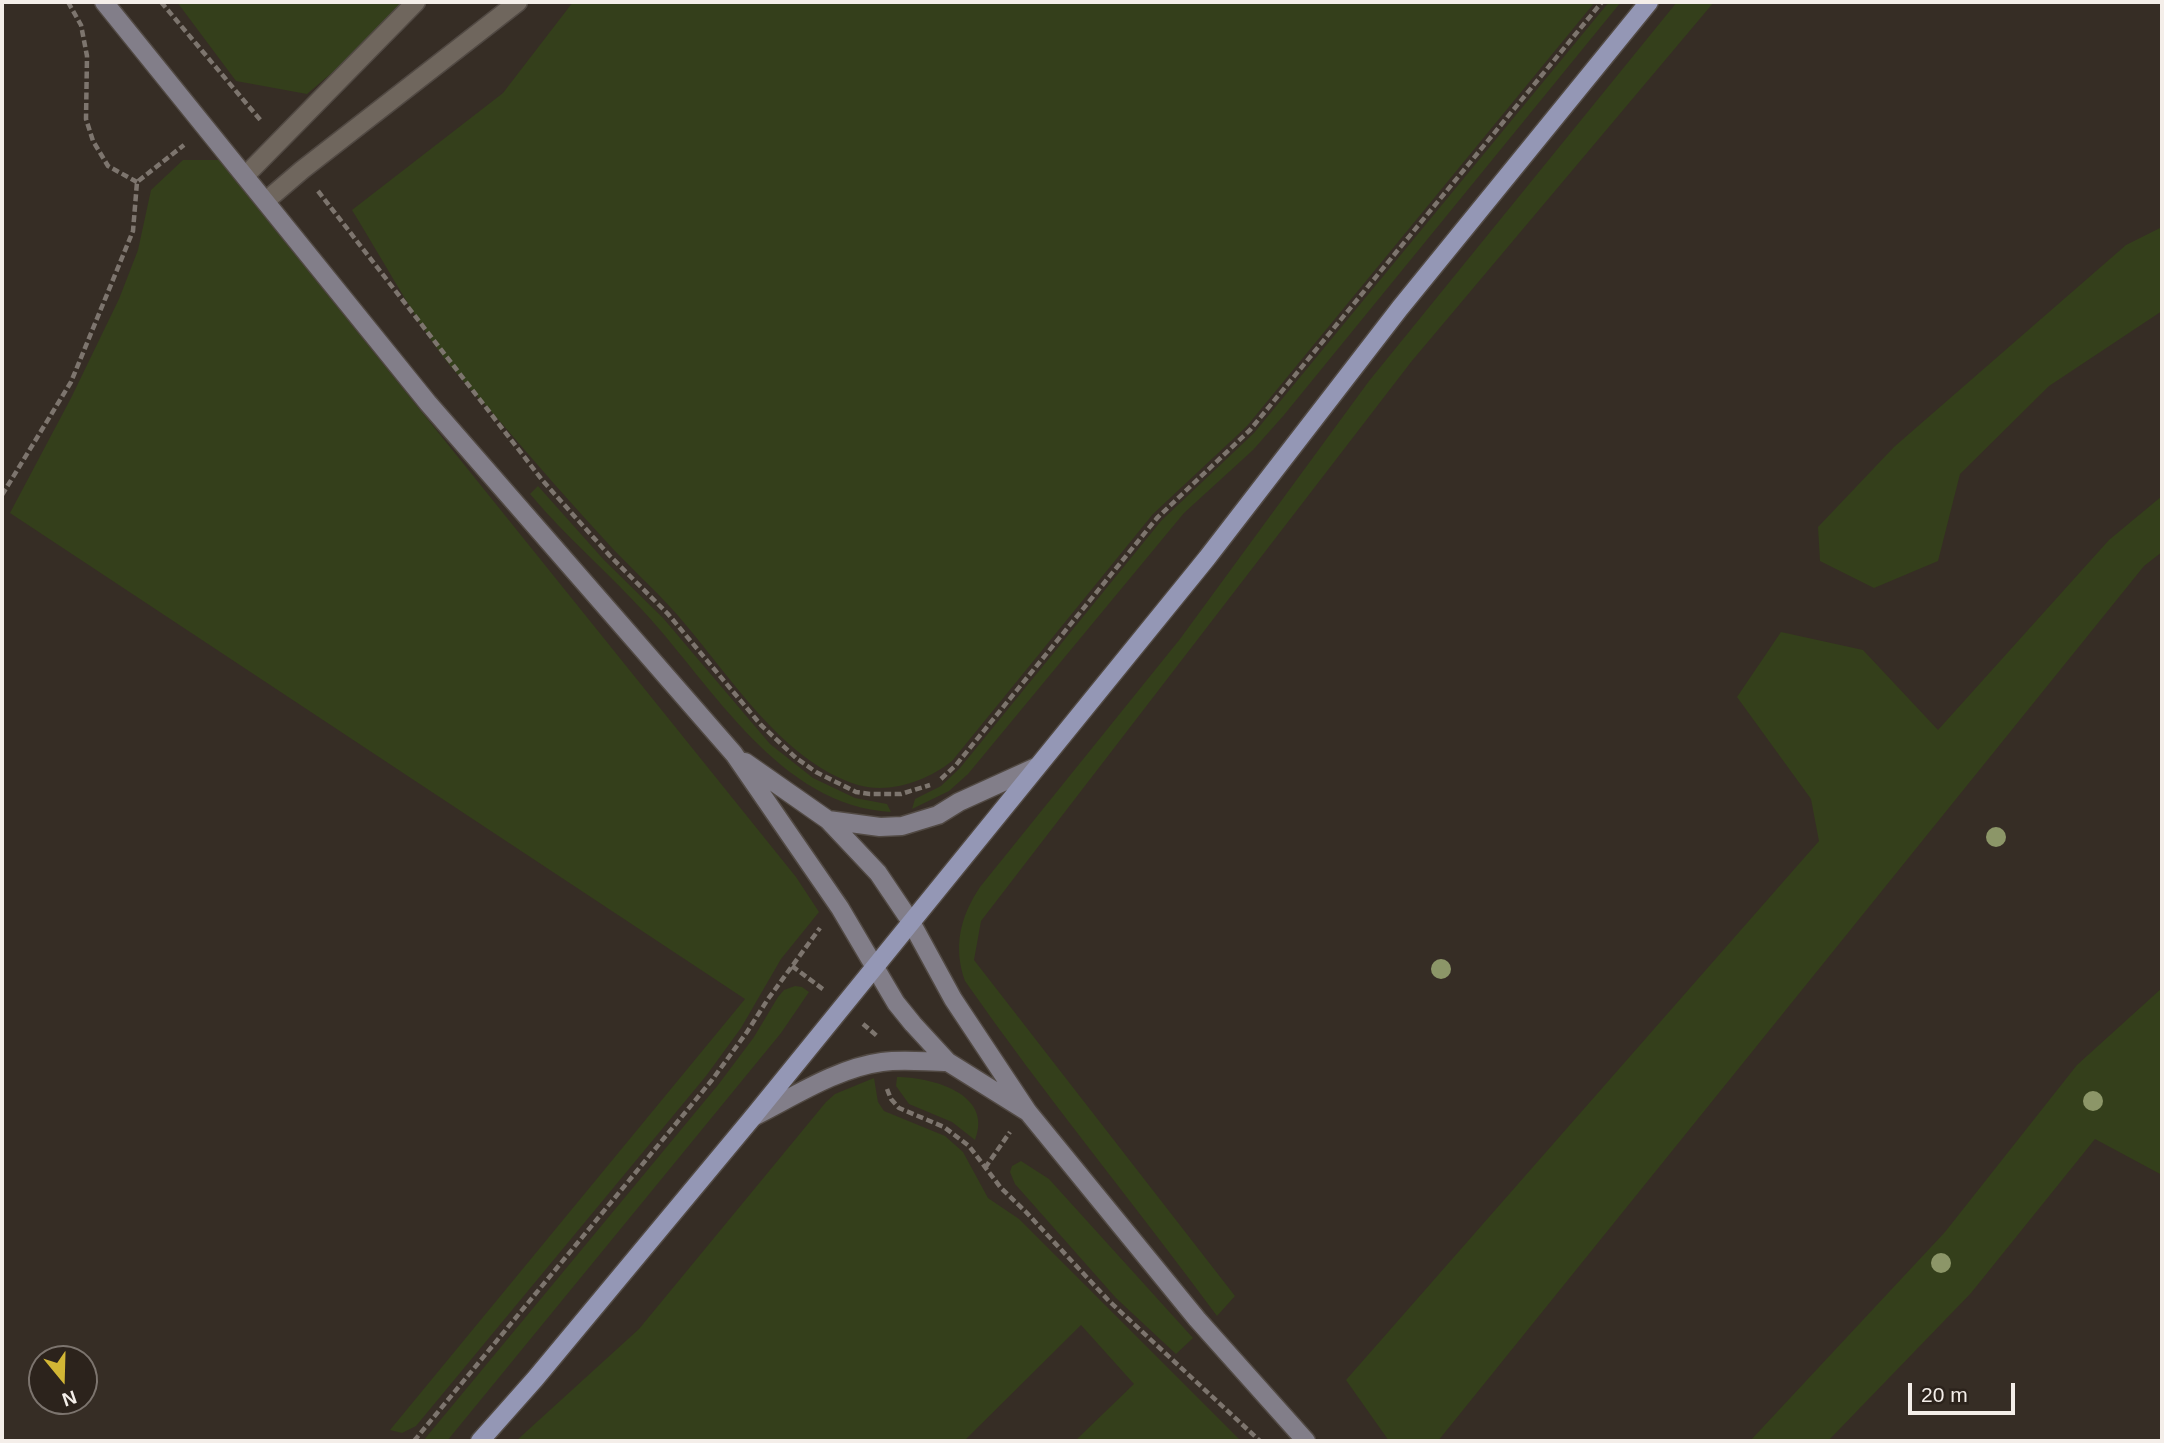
<!DOCTYPE html>
<style>
body{margin:0}
#map{position:relative;width:2164px;height:1443px;overflow:hidden;background:#362d25;font-family:Helvetica,sans-serif}
canvas{display:block}
.frame{position:absolute;inset:0;border:4px solid #f4eee9;pointer-events:none}
.north{position:absolute;left:28px;top:1345px;width:70px;height:70px;box-sizing:border-box;background:#2c231c;border:2px solid #7c746e;border-radius:50%;rotate:161deg;font-size:19px;font-weight:700;line-height:28px;text-align:center;color:#f4eee9}
.north::after{content:'';display:block;margin:auto;width:24px;height:32px;background:#d2b635;clip-path:polygon(50% 0,100% 100%,50% 72%,0 100%)}
.scale{position:absolute;left:1908px;top:1383px;width:107px;height:32px;box-sizing:border-box;border:4px solid #f4eee9;border-top:0;padding-left:9px;font-size:21px;line-height:24px;white-space:nowrap;color:#f4eee9;-webkit-text-stroke:5px #2c231c;paint-order:stroke}
</style>
<div id="map">
<canvas width="2164" height="1443"></canvas>
<div class="frame"></div>
<div class="north">N</div>
<div class="scale">20 m</div>
</div>
<script>
const g = document.querySelector('canvas').getContext('2d');
g.lineJoin = 'round';
function paint(path, color) {
  g.fillStyle = color;
  g.fill(path, 'evenodd');
}
function trace(path, color, width, dash) {
  g.strokeStyle = color;
  g.lineWidth = width;
  g.lineCap = dash ? 'butt' : 'round';
  g.setLineDash(dash || []);
  g.stroke(path);
}
paint(new Path2D(`
 M177,2h238l-108,92 -71,-13z
 M573,2h1022l-348,424 -94,88 -201,247c-25,20 -62,33 -94,24 -80,-25 -132,-117 -186,-176 -19,-21 -40,-40 -59,-60 -40,-43 -78,-87 -116,-131 -19,-22 -42,-44 -59,-68 -31,-45 -57,-93 -86,-140l151,-117z
 M1609,2h12l-337,413 -31,35 -69,63 -216,261 -19,17 -37,18 3,-10 26,-13 19,-18 201,-247 93,-88z
 M1677,2h37l-303,360 -430,559 -7,39 261,336 -18,20c-83,-113 -172,-220 -252,-335 -12,-34 -5,-64 15,-94l200,-248 189,-258z
 M183,160h36l577,717 23,35 -38,47 -40,69 -35,48 -290,350 -14,7 -12,-3 355,-431 -735,-486 61,-115 48,-99 19,-49 13,-60z
 M2162,227v84l-113,75 -89,88 -22,87 -64,27 -54,-27 -2,-34 76,-80 232,-202z
 M538,486l66,74 59,58 107,126 43,34 42,20 32,6 4,8c-111,-6 -178,-125 -246,-199 -37,-41 -79,-76 -115,-119z
 M2162,496v56l-18,14 -706,875h-49l-43,-61 473,-539 -8,-42 -74,-102 44,-65 82,18 75,80 171,-190z
 M795,986l7,1 7,5 -28,41 -334,408h-24l295,-356 36,-48 24,-40 6,-7z
 M2162,988v187l-67,-36 -124,154 -143,148h-78l195,-209 132,-167z
 M897,1077c33,0 97,16 78,63l-23,-18 -43,-18 -13,-18z
 M874,1078l4,24 6,9 61,25 18,16 25,46 31,21 222,222h-166l59,-57 -53,-59 -117,116h-448l123,-112 187,-227 9,-8z
 M1021,1161l28,18 144,159 -17,16 -60,-56 -101,-114 -5,-12 2,-6z`), '#343f1b');
const lane = new Path2D(`
 M245,176l171,-174
 M267,200l35,-30 216,-168`);
const secondary = new Path2D(`
 M104,2l324,401 306,351 106,154 56,95 17,21 35,38 80,50
 M745,762l83,58 50,53 33,49 42,77 75,113 169,207 109,122
 M828,820l52,7 22,-1 36,-11 21,-13 77,-35
 M753,1117c40,-20 84,-49 129,-55 22,-3 44,0 66,0`);
const primary = new Path2D(`
 M480,1441l55,-62 218,-262 454,-559 193,-250 249,-306`);
trace(lane, '#514943', 21);
trace(secondary, '#514943', 21);
trace(primary, '#514943', 21);
trace(new Path2D(`
 M68,2l13,23 6,31 -1,63 7,22 15,25 29,16
 M161,2l101,120
 M318,191l225,290 67,75 58,58 93,111 35,33 20,14 40,20 14,2h31l29,-9
 M2,495l69,-113 62,-151 4,-49 47,-37
 M941,779l15,-14 201,-247 93,-88 352,-428
 M792,966l32,24
 M863,1024l14,12
 M887,1089l4,10 8,9 45,19 25,19 32,42 25,24 83,89 151,140
 M985,1168l25,-36
 M414,1441l298,-361 35,-48 21,-33 52,-71`), '#7d756e', 4.5, [7, 3.5]);
trace(lane, '#6f665d', 18);
trace(secondary, '#827e89', 18);
trace(primary, '#9497b5', 18);
g.fillStyle = '#8c9668';
for (const [x, y] of [
 [1996,837],
 [1441,969],
 [2093,1101],
 [1941,1263]
]) {
  g.beginPath();
  g.arc(x, y, 10, 0, 2 * Math.PI);
  g.fill();
}
</script>
